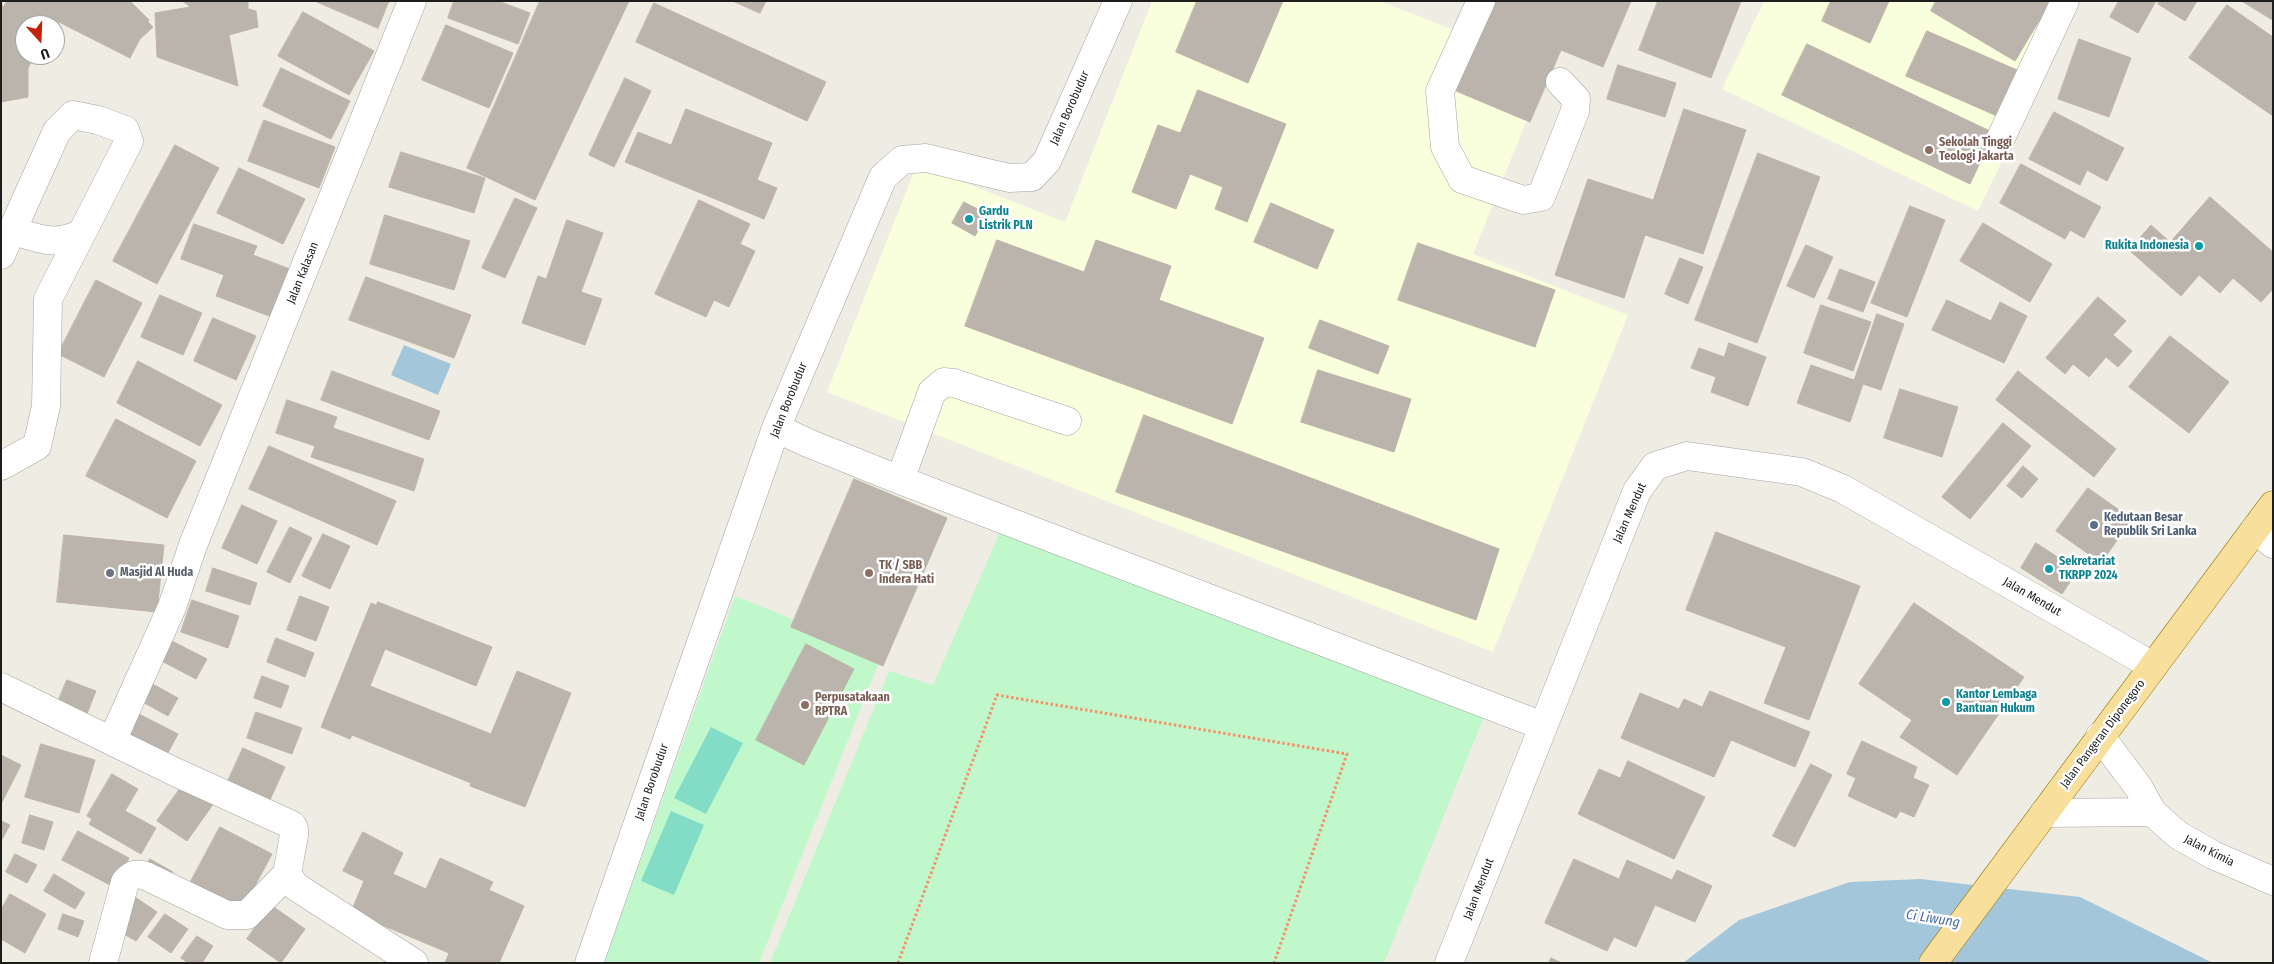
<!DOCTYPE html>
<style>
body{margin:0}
#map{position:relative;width:2274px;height:964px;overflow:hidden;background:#eeece3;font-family:"Fira Sans Condensed",sans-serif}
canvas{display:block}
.frame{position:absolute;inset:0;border:2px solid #1d1d1d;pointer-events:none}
.north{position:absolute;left:15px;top:15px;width:50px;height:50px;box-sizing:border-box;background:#fff;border:1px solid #a5a5a5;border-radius:50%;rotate:160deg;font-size:14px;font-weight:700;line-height:20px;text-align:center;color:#1d1d1d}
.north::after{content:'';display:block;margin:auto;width:18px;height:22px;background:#c52105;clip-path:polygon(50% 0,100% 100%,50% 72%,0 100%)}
</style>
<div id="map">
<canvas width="2274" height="964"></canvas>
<div class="frame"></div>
<div class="north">U</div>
</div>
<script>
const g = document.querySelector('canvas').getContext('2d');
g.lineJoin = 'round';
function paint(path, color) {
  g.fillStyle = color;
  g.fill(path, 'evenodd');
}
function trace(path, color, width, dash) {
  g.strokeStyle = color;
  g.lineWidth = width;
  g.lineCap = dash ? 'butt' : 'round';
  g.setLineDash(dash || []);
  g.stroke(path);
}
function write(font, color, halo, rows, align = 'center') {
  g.font = font + ' "Fira Sans Condensed",sans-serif';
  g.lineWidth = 5;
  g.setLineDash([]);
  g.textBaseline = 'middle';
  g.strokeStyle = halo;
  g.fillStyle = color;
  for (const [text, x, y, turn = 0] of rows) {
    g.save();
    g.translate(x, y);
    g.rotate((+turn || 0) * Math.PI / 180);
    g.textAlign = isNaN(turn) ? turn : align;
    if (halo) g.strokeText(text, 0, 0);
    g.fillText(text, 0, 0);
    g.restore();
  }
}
paint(new Path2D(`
 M1152,1h228l168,66 -75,187 155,61 -135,337 -666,-260 90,-228 148,58z
 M1764,1h315l-101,210 -256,-122z`), '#f9fedc');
paint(new Path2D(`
 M1001,530l485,182 -102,251h-614l119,-292 44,14z
 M735,596l147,59 -123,308h-155z`), '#c0f8cc');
paint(new Path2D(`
 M711,727l32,16 -37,71 -32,-16z
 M671,811l33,14 -30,70 -33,-14z`), '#82dcc6');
paint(new Path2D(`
 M404,345l47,19 -13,31 -47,-20z
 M1920,879l160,18 133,66h-530l56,-43 111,-38z`), '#a4c6db');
const building = new Path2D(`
 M1,1l2,7 4,-7h123l19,19 -1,2 5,5 -13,12 -10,19 -77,-39 -3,6h-25v30h10l-7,13v29l-27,5z
 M183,1h65v8l8,2 2,16 -29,8 9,51 -81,-29 -2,-44 35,-6z
 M315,1h74l-11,27z
 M454,1h44l32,12 -12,31 -70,-26z
 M540,1h89l-94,199 -68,-32z
 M733,1h33l-6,12z
 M1197,1h86l-35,82 -72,-31z
 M1494,1h137l-28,66 -42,-17 -31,72 -74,-31z
 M1658,1h83l-30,77 -72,-28z
 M1831,1h58l-19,42 -48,-22z
 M1936,1h115l-36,60 -84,-50z
 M2119,1h37l-18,32 -28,-16z
 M2160,1h37l-12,20 -27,-17z
 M2242,1h31v19z
 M654,3l172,79 -19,39 -171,-79z
 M2227,5l46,32v79l-84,-58z
 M303,12l71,39 -25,44 -71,-39z
 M446,25l67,28 -24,55 -67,-28z
 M1927,31l90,39 -20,46 -91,-40z
 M2079,39l52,19 -22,59 -51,-18z
 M1807,44l187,89 -24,51 -188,-89z
 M1618,65l58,18 -11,34 -58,-18z
 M281,68l69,33 -19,38 -68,-33z
 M625,78l26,13 -37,76 -25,-12z
 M1198,90l88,34 -39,98 -32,-13 8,-22 -33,-13 -14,35 -44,-17 26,-67 22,8z
 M686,109l86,34 -15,37 20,8 -13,31 -139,-57 13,-30 33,13z
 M1684,109l62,21 -43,124 -58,-19 -21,63 -69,-23 33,-96 65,21z
 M2054,112l70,36 -17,33 -20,-11 -7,15 -51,-26z
 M264,120l71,27 -16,41 -71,-27z
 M175,145l44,23 -62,116 -44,-23z
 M401,152l84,26 -11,35 -85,-26z
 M1758,153l62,24 -63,166 -62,-23z
 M2021,164l80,43 -17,31 -14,-8 -5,9 -65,-36z
 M239,168l66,31 -22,45 -66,-31z
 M2210,197l63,55v37l-12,13 -28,-24 -13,15 -21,-18 -18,21 -52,-46 22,-25 19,17z
 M515,198l22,10 -32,70 -23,-10z
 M699,200l51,24 -10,20 15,7 -26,56 -15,-7 -8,17 -51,-23z
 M964,202l23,12 -12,22 -23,-13z
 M1271,203l63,27 -17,39 -63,-27z
 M1910,206l35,14 -38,97 -36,-14z
 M385,215l85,26 -16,49 -84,-26z
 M567,220l36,13 -22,59 21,7 -17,46 -63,-22 16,-47 8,3z
 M1983,223l69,41 -22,38 -70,-41z
 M194,224l63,22 -4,9 42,16 -18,48 -61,-23 8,-21 -43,-16z
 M997,240l87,32 12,-32 75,26 -12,34 105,38 -32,86 -267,-98z
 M1418,243l137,47 -20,57 -137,-47z
 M1806,245l27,12 -19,41 -27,-12z
 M1680,258l23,9 -15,37 -23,-10z
 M1840,269l35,13 -12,30 -35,-13z
 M366,277l105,38 -17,43 -105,-38z
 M96,280l46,23 -38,74 -46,-23z
 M160,295l42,18 -19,42 -42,-18z
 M2098,297l28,24 -13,14 19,16 -14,16 -12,-10 -17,20 -16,-13 -8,10 -19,-16z
 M1947,300l44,21 9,-19 27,14 -23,47 -72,-33z
 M1821,305l50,17 -18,49 -49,-18z
 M1877,314l27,10 -23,66 -18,-6 -13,38 -53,-19 14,-38 43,15z
 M213,318l43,18 -20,44 -42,-19z
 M1320,320l69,26 -11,28 -69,-26z
 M2170,336l59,46 -40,51 -60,-46z
 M1729,343l37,14 -18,49 -37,-14 5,-15 -25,-9 8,-20 25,9z
 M138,361l84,44 -22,41 -83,-43z
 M1318,370l93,29 -17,53 -93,-30z
 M332,371l108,40 -11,29 -108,-40z
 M2018,371l98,78 -22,28 -98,-77z
 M1900,389l58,18 -16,50 -58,-19z
 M287,400l50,17 -4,11 91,31 -10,32 -103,-34 4,-11 -39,-13z
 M1144,415l355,134 -23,71 -360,-128z
 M116,419l80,42 -29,57 -81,-42z
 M2003,423l28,23 -61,73 -28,-22z
 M269,446l127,55 -19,44 -128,-56z
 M2023,466l15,13 -16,19 -15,-12z
 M854,479l93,39 -64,148 -92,-39z
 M2088,488l44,31 -31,44 -45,-32z
 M242,505l35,16 -20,43 -35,-16z
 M290,527l22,11 -22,45 -23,-11z
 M1716,532l144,54 -51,134 -45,-17 22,-56 -100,-37z
 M323,534l27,12 -20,43 -28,-13z
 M64,535l100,10 -7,67 -100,-10z
 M2036,543l42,27 -16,24 -41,-26z
 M213,568l44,15 -7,22 -44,-14z
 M300,596l29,11 -13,34 -29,-11z
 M192,600l47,16 -11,32 -47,-16z
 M378,602l114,45 -16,39 -91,-37 -15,37 121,48 26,-63 54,22 -46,114 -55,-21 1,-3 -119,-48 -2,4 -29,-12 50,-124 5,2z
 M1914,603l110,74 -67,98 -57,-38 12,-17 -53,-36z
 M166,638l41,21 -11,20 -40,-21z
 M276,638l38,15 -9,24 -38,-15z
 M806,644l48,25 -50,96 -48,-25z
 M262,676l27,10 -8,22 -27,-10z
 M67,680l29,11 -12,30 -29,-12z
 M149,682l29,16 -10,18 -29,-16z
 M1710,691l100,41 -15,35 -64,-27 -17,37 -93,-39 19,-45 39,16 5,-10 18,8z
 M256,712l46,16 -10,26 -45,-16z
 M137,713l41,21 -15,28 -40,-21z
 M1862,741l55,26 -4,11 16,7 -15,32 -14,-6 -4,7 -48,-22 8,-18 -9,-4z
 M41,744l54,16 -16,53 -54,-16z
 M243,748l42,19 -16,35 -42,-19z
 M1,755l20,10 -20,39z
 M1628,761l77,36 -31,62 -96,-45 21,-45 21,9z
 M1811,764l21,11 -37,72 -22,-11z
 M112,774l26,15 -13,22 31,17 -15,26 -52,-30 3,-5 -5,-3z
 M184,783l30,20 -27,38 -30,-20z
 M30,815l23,7 -9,28 -22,-7z
 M1,821l9,4 -9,16z
 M220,827l52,27 -30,56 -52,-27z
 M78,831l51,27 -15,29 -52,-27z
 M363,832l40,21 -10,21 33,15 14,-31 53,24 -4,8 35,16 -25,57h-54l4,-10 -98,-41 13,-31 -21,-10z
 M15,854l22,11 -10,18 -21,-11z
 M150,859l23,13 -5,11 -24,-11z
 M1574,859l45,20 8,-19 45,20 5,-10 35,16 -17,36 -40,-17 -19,42 -22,-10 -7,14 -62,-28z
 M54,874l31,19 -10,16 -31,-18z
 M129,893l28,19 -21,29 -21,-12z
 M10,894l36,20 -21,39 -24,-14v-29z
 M271,905l34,24 -24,34 -34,-24z
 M63,914l21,7 -6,16 -20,-8z
 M165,914l23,15 -17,24 -23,-16z
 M197,936l16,10 -11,17h-14l-7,-5z
 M1551,958l11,5h-13z`);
paint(building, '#bab4ac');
trace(building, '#bfb4a6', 1);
const minor = new Path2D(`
 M1481,1l-41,90 5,56 17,32 61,21 18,-3 34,-86 1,-12 -16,-17
 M1999,142l66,-141
 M14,231c26,8 39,15 66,3
 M1,255l56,-124 16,-16 25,5 27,10 4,11 -81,158 -2,107 -9,40 -36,20
 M776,428l32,15 92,37 643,246
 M900,480l32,-88 12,-10 10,1 113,38
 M2255,529l18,15
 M1,687l172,84 119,54 2,4v6l-7,39 8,12 119,77
 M2100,736l39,52 13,24 26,23 35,20 60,26
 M112,741l60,-134 21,-62 219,-544
 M2044,813l108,-1
 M103,963l22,-81c7,-8 12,-9 21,-6l81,39h20l40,-41
 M589,963l187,-535 107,-251 19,-17 24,-2 83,20 23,-1 15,-16 71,-160
 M1449,963l188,-472 18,-25 32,-10 115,16 41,17 310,177`);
const major = new Path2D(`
 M1933,963l340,-458`);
trace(minor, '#a4a4a4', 29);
trace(major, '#927804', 29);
trace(new Path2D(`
 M898,963l99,-268 350,59 -73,209`), '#f68e6b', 3, [2.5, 2.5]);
trace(minor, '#fff', 28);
trace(major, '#f9df9c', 28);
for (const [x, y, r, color] of [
 [1929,150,5,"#8d6e63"],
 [969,219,5,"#0f9aa8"],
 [2199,246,5,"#0f9aa8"],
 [2094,525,5,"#5c6f8a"],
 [2049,569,5,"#0f9aa8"],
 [110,573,5,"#6b7280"],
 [869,573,5,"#8d6e63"],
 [1946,702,5,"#0f9aa8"],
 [805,705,5,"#8d6e63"]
]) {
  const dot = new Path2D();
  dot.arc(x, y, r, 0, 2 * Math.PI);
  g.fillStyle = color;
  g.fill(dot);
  trace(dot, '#fff', 2);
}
write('12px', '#1d1d1d', '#fff', [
 ["Jalan Borobudur",1070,108,-66],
 ["Jalan Kalasan",303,273,-68],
 ["Jalan Borobudur",789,400,-68],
 ["Jalan Mendut",1630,513,-66],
 ["Jalan Mendut",2032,597,30],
 ["Jalan Pangeran Diponegoro",2103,734,-53],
 ["Jalan Borobudur",652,782,-71],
 ["Jalan Kimia",2209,851,27],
 ["Jalan Mendut",1479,889,-69]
]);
write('bold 12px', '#785e54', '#fff', [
 ["Sekolah Tinggi",1939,143],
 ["Teologi Jakarta",1939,157],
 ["TK / SBB",879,566],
 ["Indera Hati",879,580],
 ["Perpusatakaan",815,698],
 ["RPTRA",815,712]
], 'left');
write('bold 12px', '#0d838f', '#fff', [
 ["Gardu",979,212],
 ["Listrik PLN",979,226],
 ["Rukita Indonesia",2189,246,"right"],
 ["Sekretariat",2059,562],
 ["TKRPP 2024",2059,576],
 ["Kantor Lembaga",1956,695],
 ["Bantuan Hukum",1956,709]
], 'left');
write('bold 12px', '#4e5e75', '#fff', [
 ["Kedutaan Besar",2104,518],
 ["Republik Sri Lanka",2104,532]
], 'left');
write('bold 12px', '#5b616d', '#fff', [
 ["Masjid Al Huda",120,573]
], 'left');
write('italic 14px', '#4c6daa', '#fff', [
 ["Ci Liwung",1933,919,9]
]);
</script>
